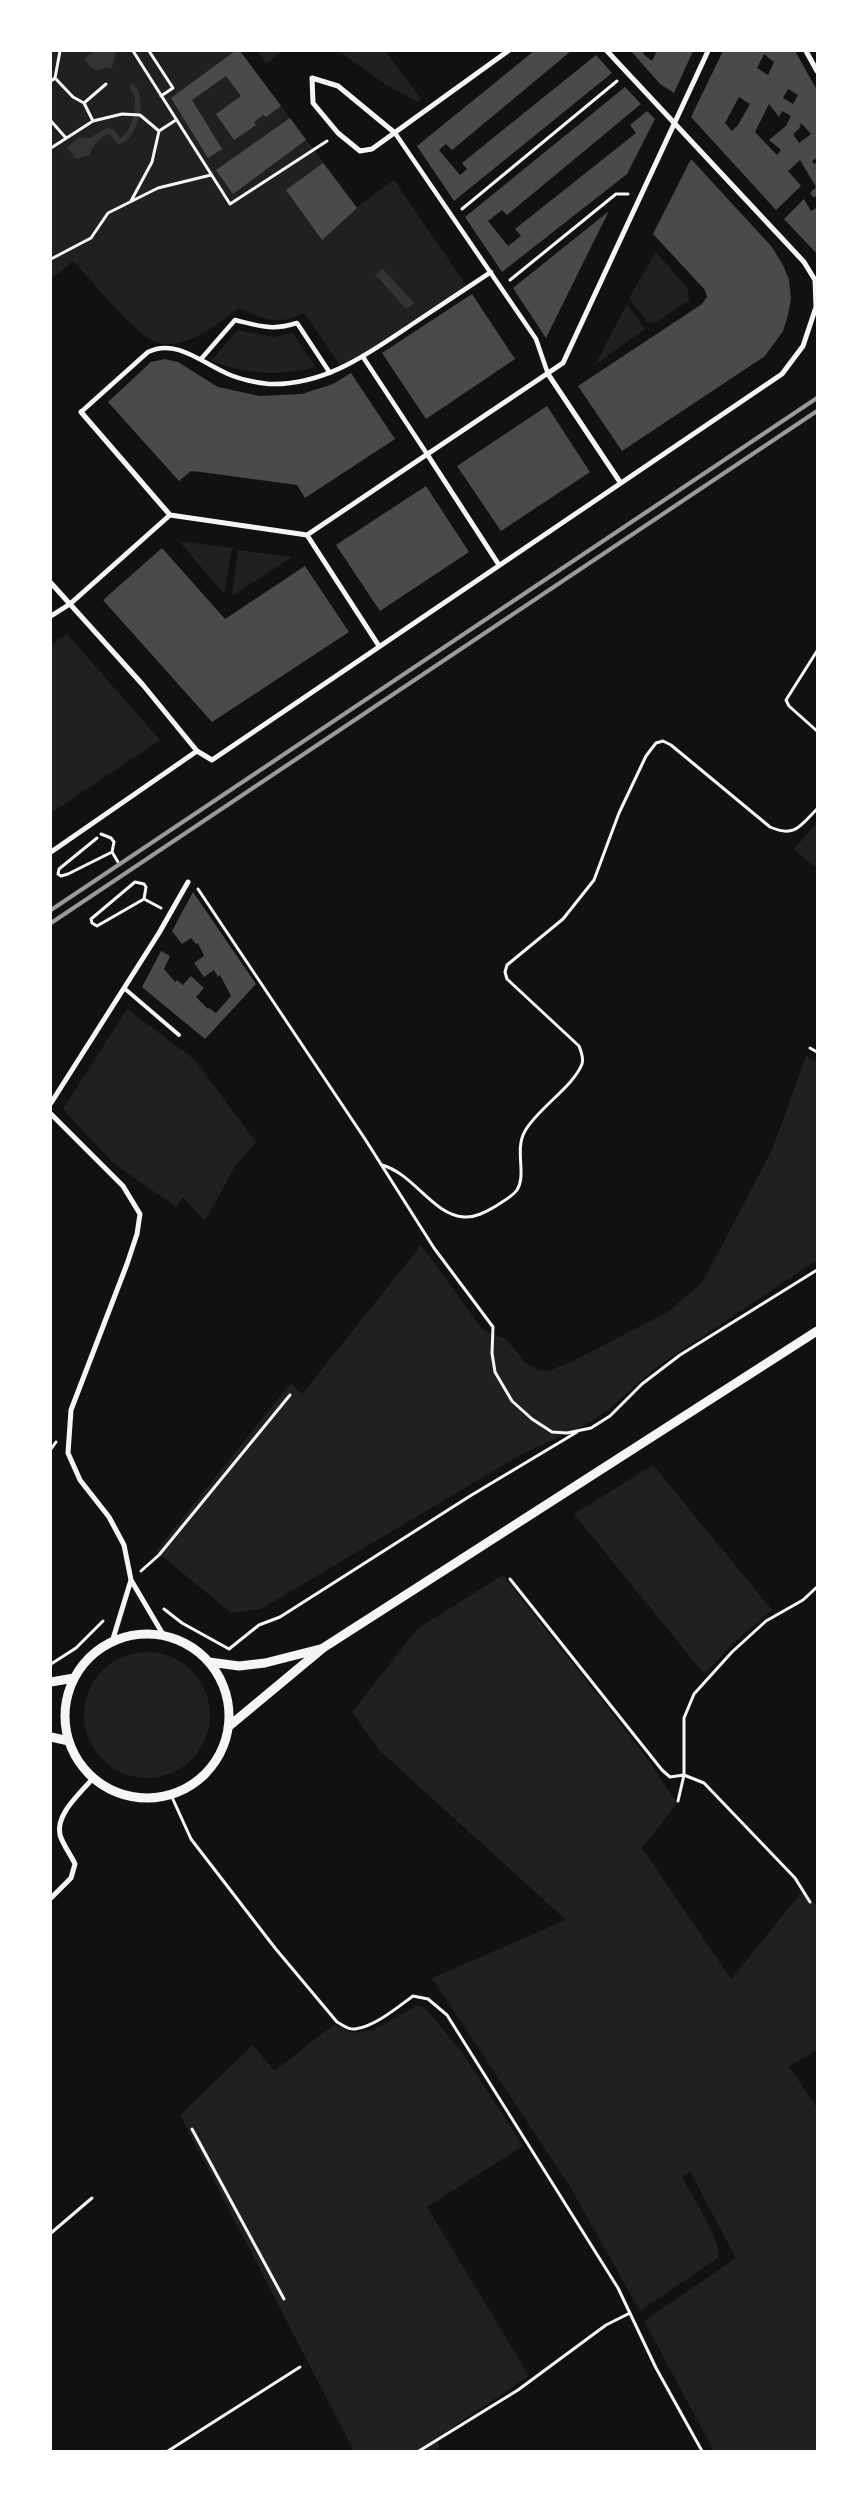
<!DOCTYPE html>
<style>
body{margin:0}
#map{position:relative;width:868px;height:2502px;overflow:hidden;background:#111;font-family:"Space Grotesk",sans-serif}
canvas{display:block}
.frame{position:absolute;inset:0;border:52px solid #fff;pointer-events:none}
</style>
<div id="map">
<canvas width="868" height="2502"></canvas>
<div class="frame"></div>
</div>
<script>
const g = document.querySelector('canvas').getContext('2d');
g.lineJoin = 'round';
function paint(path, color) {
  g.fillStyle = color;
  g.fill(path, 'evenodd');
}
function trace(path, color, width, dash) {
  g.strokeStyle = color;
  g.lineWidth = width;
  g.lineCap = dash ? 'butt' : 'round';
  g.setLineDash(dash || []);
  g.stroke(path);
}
paint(new Path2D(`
 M51,51h189l117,156 37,-27 72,105 -124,83 -38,-55c-28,14 -40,5 -66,-5 -19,16 -53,42 -79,35 -23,-6 -67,-63 -86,-82l-22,19z
 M257,51h26l-17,13z
 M339,51h46l36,48 -4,3 -34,-19z
 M656,252l32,37 1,11 -34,23 -8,-1 -18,-24z
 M627,304l18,25 -50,36z
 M238,330l35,7 20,-4 22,34c-36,10 -70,7 -104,-6z
 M179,541l53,7 -8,46z
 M238,550l54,7 -60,39z
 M67,634l93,106 -109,73v-168z
 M817,823v46l-23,-20z
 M127,1009l68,51 61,82 -22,26 -29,53 -22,-24 -7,10 -63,-44 -50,-54z
 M806,1056l11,6v198l-162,108 -47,42 -23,15 -63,29 -261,155 -30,4 -75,-62 135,-168 11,11 119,-149 62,85 23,9 19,23 13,8 10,1 23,-9 95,-49 36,-30 70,-133z
 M653,1465l119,145 -31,26 -37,38 -130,-160z
 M503,1575l141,179 33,49 -35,45 89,131 71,-87 15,14v144l-28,16 28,42v343h-103l-70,-130 92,-63 -46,-86 -8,5c8,16 41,65 36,81l-78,53 -71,-126 -137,-207 134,-58 -186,-169 -28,-39 65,-83z
 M84 1715a63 63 0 1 1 126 0a63 63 0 1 1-126 0Z
 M418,2005l7,3 37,44 61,94 -96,61 102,169 -94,63 5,7 -7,5h-79l-174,-336 73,-70 21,26 61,-47 16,9 22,-3z`), '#202020');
paint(new Path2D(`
 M95,51h19l2,3 -5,15 -5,-2 -8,4 -8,-4 -6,-9z
 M134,83c2,5 6,10 6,15 3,15 -6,45 -22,46l-9,-10c-11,4 -15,10 -19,21l-14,4 -9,-12 12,-10 11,1 18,-11 5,2 7,9c11,-5 15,-25 15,-37 0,-5 -4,-11 -6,-15z
 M383,269l31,34 -8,6 -31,-35z`), '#333');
paint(new Path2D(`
 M235,51h5l41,55 -15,11 -3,-2 -9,7 2,3 -22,15 -18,-26 25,-18 -15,-20 -34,24 30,49 -14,9 -37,-60z
 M534,51h37l-119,99 -6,-6 -7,6 21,25 7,-6 -5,-6 134,-108 16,18 -158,128 -37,-55z
 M631,51h14l-2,3 9,7 5,-10h36l-19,42 -14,-9z
 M723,51h72l22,39v68l-5,3 2,3 3,-1v32l-3,3 -4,-5 6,-6 -16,-27 -12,11 13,15 -25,24 -85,-93zM764,54l10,8 -6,13 -11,-7zM788,89l10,6 -5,9 -10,-6zM739,97l11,7 -12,21 -6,6 -7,-8zM769,104l10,13 3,-6 9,5 -5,10 -17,14 12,10 -4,5 -22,-23zM801,123l10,11 -12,9 -6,-9 6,-5z
 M625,87l16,17 -134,111 -5,-5 -14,11 20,25 13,-10 -6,-7 121,-96 -6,-8 17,-14 8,8 -28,55 -125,98 -37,-55z
 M290,118l16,22 -73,54 -17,-24z
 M691,159l81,88 12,20 5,13 2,18 -3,17 -5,16 -18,25 -143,95 -44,-65 124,-82 5,-7 -2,-7 -52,-56z
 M323,163l34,45 -35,32 -36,-50z
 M804,199l7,12 5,-3 1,2v44l-33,-35z
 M609,211l-21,42 -42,85 -33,-50z
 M472,294l43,65 -89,60 -44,-66z
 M165,359l13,3 40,25 42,9 42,-2 31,-10 18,-11 44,66 -90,59 -8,-13 -96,-13 -10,-1 -12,10 -71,-79 43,-40z
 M547,406l43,66 -89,59 -44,-65z
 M426,486l43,66 -89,59 -44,-66z
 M162,548l63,71 80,-53 44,66 -137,90 -109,-122z
 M193,892l63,92 -51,55 -63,-52 19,-36 9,5 -6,13 11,13 2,-2 6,5 8,-9 13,12 -8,9 12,12 1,-1 7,5 15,-17 -11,-21 -2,2 -4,-7 -10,7 -10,-14 10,-7 -6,-13 -2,1 -5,-6 -9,6 -10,-13z`), '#4a4a4a');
trace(new Path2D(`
 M133,51l97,153 97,-63
 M149,51l24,37 -12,8
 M55,78l5,-27
 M51,81l4,-3 18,19 11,6 9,18
 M84,103l22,-19
 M51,121l15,17
 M51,148l42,-27 29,-7 18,1 19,16
 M131,201l21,-39 7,-31 17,-11
 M462,209l155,-128
 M51,259l40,-21 17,-25 50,-25 53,-13
 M510,280l106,-86h12
 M817,651l-31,49 3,6 28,25
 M101,834l10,4 3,4 -2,10
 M97,838l-38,31 -1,5 3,2 7,-2 44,-22 6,10
 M198,889l167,250 69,109 59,79 -1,26 3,19 17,29 20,18 20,13 15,1 24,-5 19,-12 32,-32 38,-29 137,-85
 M144,899l2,-12 -2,-3 -9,-2 -44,37 1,4 5,3 47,-27 17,9
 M810,1048l7,4
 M382,1165c32,9 51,50 82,52 11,1 22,-5 32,-11 6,-4 17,-10 21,-16 10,-16 -3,-40 8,-59 12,-22 48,-44 57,-67 2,-6 -1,-13 -3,-18l-72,-67 -2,-7 2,-7 56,-46 31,-39 25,-67 27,-57 10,-13 7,-2 8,4 99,82c25,11 30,-1 47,-18
 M51,1449l5,-7
 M141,1571l18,-16 131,-160
 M510,1579l152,191 8,7 14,-2 20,8 91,95 15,24
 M164,1609l18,14 47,26
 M229,1649l30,-24 21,-8 190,-121 107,-64
 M51,1664l25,-16 27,-27
 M171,1795l20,44 84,109 62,74c6,3 11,8 18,7 19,-2 43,-22 58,-33l15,3 19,16 171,273 38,80 46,83
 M678,1801l6,-26v-57l10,-24 38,-42 34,-31 37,-21 14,-13
 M192,2129l92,170
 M51,2233l41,-35
 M168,2451l132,-84
 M419,2451l99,-61 88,-65 24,-12`), '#f5f5f5', 3);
trace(new Path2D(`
 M124,988l55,47`), '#f5f5f5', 4);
trace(new Path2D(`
 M395,133l141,206 12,35
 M363,357l64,97
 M201,359l34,-39c25,6 37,11 62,3l33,50
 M81,412l67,-60c28,-14 54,11 80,22 11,5 29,9 41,10 55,2 99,-30 142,-59 27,-18 53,-35 80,-53`), '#f5f5f5', 4.5);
trace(new Path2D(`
 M607,51l197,211 11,18
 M806,51l11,20
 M395,133l-57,-47 -26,-8 1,25 25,30 22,18 12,-2 136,-98
 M548,374l72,108
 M81,412l89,103 137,20 256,-172 145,-312
 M427,454l72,111
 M307,535l72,111
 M51,583l92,102 54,66 15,9 570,-386 21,-28 13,-39 -1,-27
 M51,616l19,-12 100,-89
 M51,852l146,-101
 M51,1103l108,-170 29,-51
 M51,1114l72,72 17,28 -3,20 -10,30 -56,146 -3,43 12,27 29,37 15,28 7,35 33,56
 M112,1642l19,-62
 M51,1898l20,-20 4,-14c-4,-9 -12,-19 -15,-29 -5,-21 21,-42 33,-57`), '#f5f5f5', 5);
trace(new Path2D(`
 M65 1716a82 82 0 1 1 164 0a82 82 0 1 1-164 0Z
 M209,1662l30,4 26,-3 55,-14
 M51,1682l23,-4
 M228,1727l95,-79 494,-317
 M51,1737l18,4`), '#f5f5f5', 9);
trace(new Path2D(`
 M51,910l766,-512
 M51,923l766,-512`), '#9a9a9a', 4);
</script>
